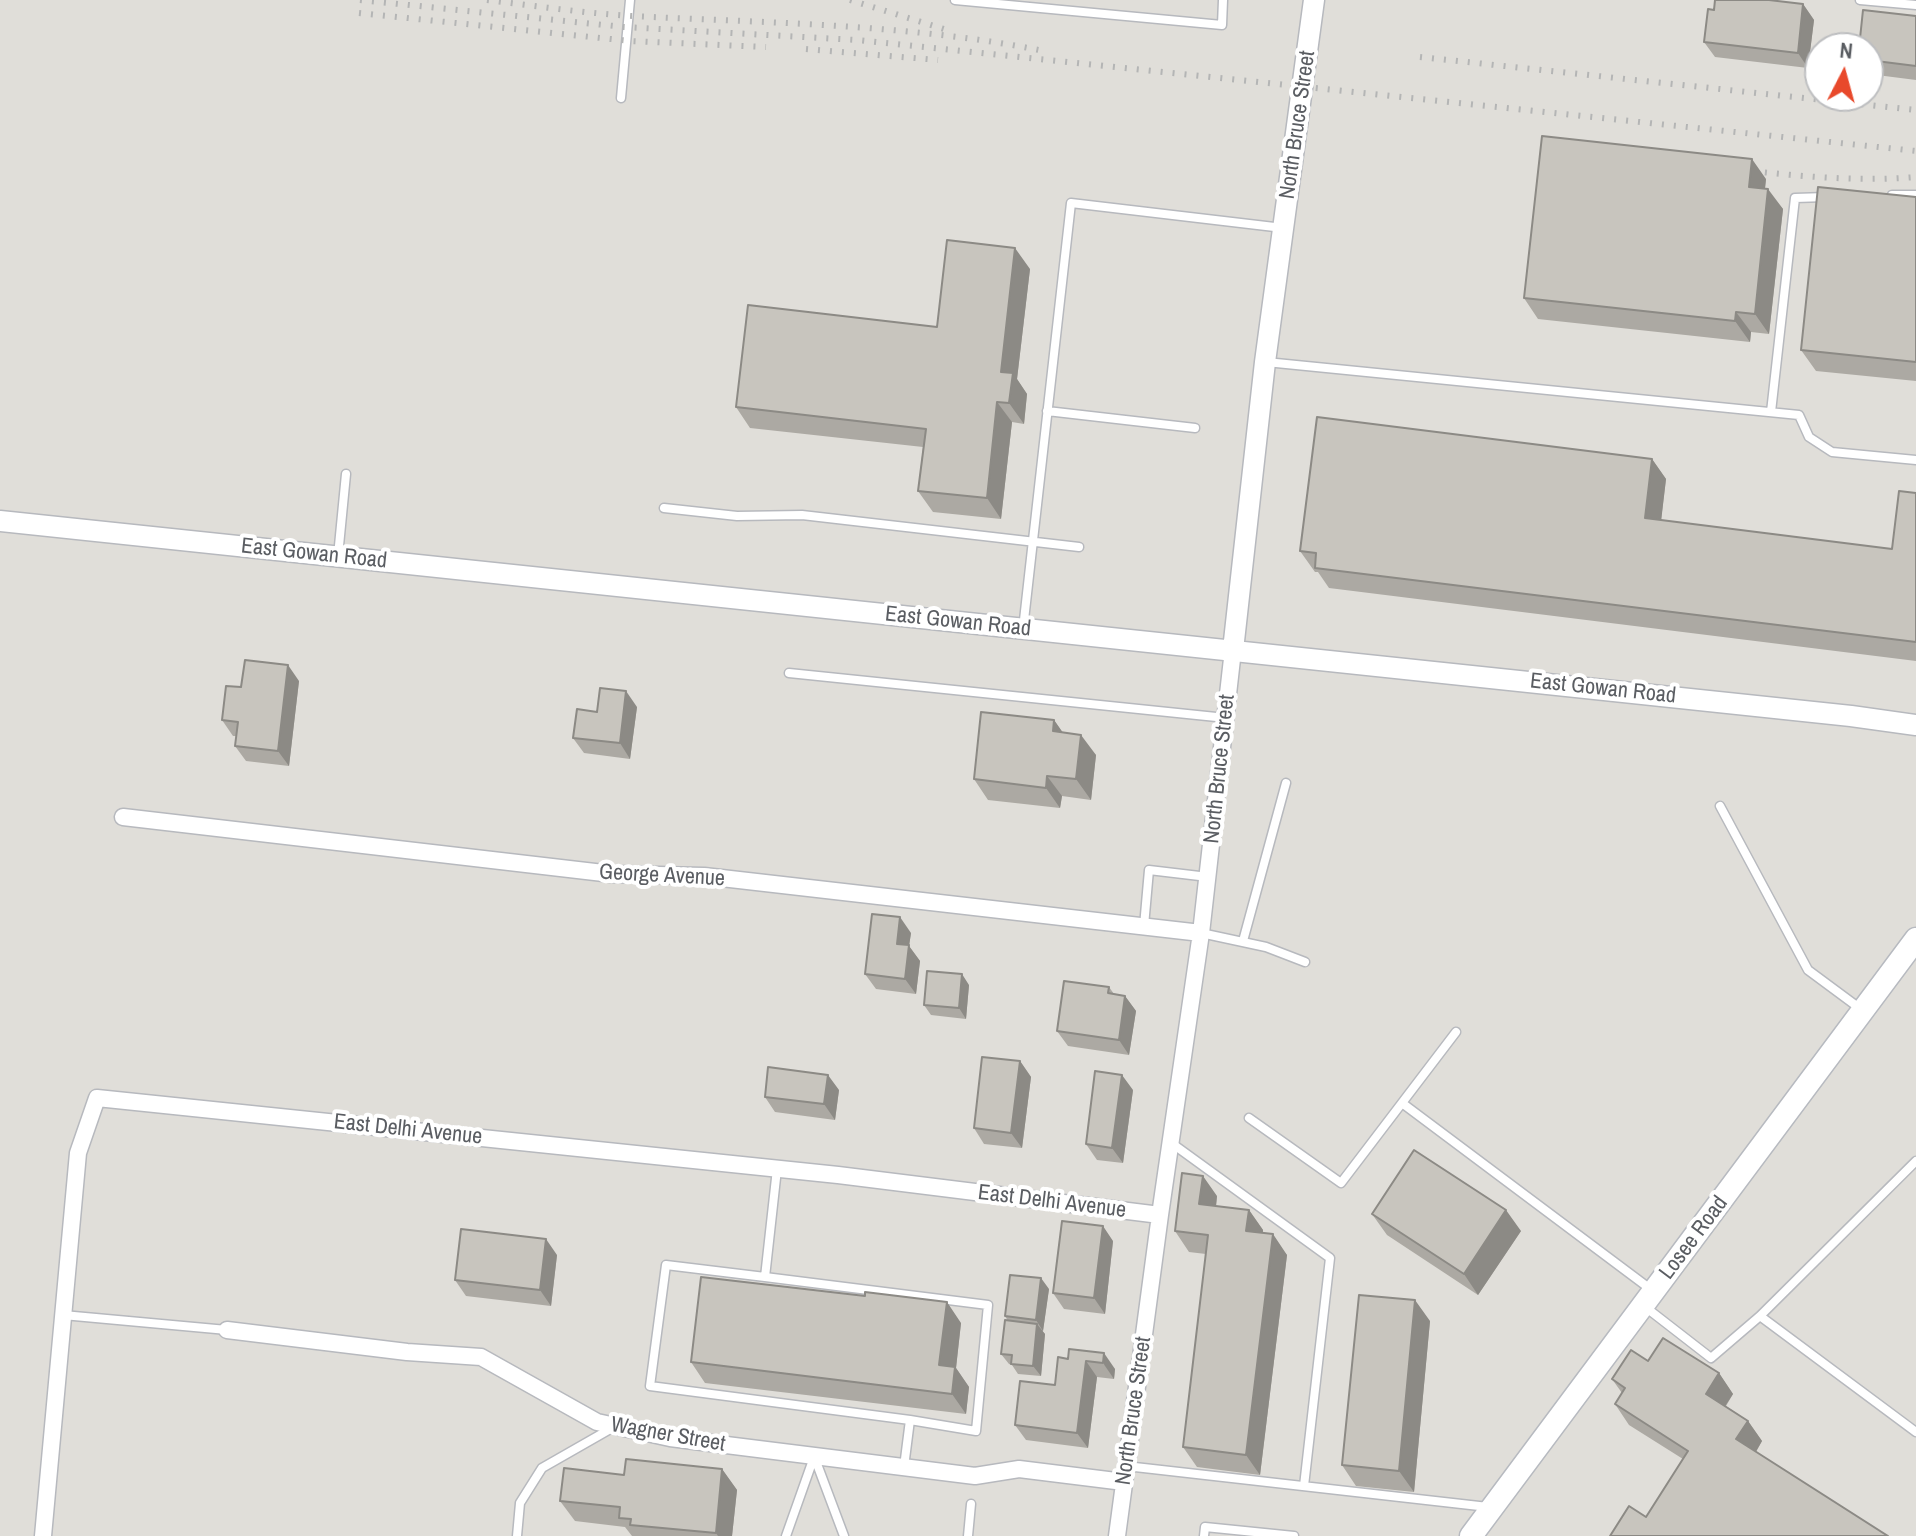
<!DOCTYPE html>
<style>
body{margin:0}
#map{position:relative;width:1916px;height:1536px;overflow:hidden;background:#edebe1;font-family:"Archivo Narrow",sans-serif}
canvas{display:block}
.north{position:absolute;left:1804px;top:32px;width:80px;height:80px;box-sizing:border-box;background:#fff;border:2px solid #bdbec0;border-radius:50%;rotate:6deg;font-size:22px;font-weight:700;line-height:32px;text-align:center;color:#5a5d62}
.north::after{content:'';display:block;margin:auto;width:28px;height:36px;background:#e8492b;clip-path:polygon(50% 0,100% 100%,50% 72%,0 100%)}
</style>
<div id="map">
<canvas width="1916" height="1536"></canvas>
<div class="north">N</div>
</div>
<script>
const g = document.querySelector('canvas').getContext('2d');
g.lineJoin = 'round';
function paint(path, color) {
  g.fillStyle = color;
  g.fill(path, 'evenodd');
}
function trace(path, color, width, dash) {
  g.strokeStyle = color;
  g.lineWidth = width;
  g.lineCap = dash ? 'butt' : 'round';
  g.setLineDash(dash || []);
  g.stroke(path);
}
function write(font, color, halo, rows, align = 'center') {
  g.font = font + ' "Archivo Narrow",sans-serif';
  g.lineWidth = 8;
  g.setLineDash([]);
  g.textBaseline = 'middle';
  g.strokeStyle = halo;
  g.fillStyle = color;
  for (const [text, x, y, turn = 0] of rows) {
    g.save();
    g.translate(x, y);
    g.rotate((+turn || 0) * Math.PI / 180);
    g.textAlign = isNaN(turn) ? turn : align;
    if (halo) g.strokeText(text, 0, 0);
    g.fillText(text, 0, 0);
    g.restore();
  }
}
paint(new Path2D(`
 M0,0h1916v1536h-1916zM1820,48h48v48h-48z`), '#e0ded9');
const service = new Path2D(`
 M955,0l267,25 1,-25
 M1860,0l56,5
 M621,98l9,-98
 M1892,195h24
 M1266,362l533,53 10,22 23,15 84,8
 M1047,411l148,17
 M1771,412l24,-214 31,-1
 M664,508l73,8 65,-1 277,32
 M338,556l8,-82
 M1023,629l48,-426 212,25
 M789,673l437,45
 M1720,806l88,164 54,40
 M1144,926l5,-56 59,7
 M1201,933l65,14 39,15
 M1243,941l43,-158
 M1402,1103l251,188
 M1249,1118l92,65 115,-151
 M1170,1142l160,116 -26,228
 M777,1169l-12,108 -99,-12 -16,121 260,34 -6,47
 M765,1277l223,28 -12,126 -66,-11
 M1644,1306l67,52 49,-42 156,-155
 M63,1315l164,15
 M1760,1316l156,116
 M814,1456l30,80
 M1126,1466l362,41
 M517,1536l3,-33 22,-35 70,-40
 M786,1536l28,-79
 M968,1536l3,-32
 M1204,1536l1,-9 89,9`);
const minor = new Path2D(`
 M123,817l489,57 92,2 497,57
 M227,1330l180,22 74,5 116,65 73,16 305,38 44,-7 105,13
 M43,1536l35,-383 19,-55 741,77 322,40
 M1117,1536l43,-321 41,-282 32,-283`);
const tertiary = new Path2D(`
 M0,521l1851,195 65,9
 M1233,650l32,-288 49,-362`);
const secondary = new Path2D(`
 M1471,1536l445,-597`);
trace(service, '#b7b9be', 11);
trace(minor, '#b7b9be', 19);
trace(tertiary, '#b7b9be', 23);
trace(secondary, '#b7bac0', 25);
trace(service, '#fff', 8);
trace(minor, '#fff', 16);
trace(tertiary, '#fff', 20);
trace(secondary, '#fff', 22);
trace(new Path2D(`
 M360,0l264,27 233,13 1059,111
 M487,0c48,6 97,13 145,16 135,7 279,8 412,35
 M850,0l94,29
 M359,13l271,28 136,6
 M806,49l132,11
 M1420,57l496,53
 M1741,170c58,6 116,12 175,7`), '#b4b5b5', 6, [2, 10]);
paint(new Path2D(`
 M1803,4l11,16 -6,48 -93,-11 -11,-15 10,-32z
 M1916,16v64l-47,-6 -1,-26z
 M1766,179l-1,9 18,21 -14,125 -18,-2 -1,10 -212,-23 -14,-21z
 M1916,197v184l-100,-10 -15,-21z
 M1030,269l-13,110 10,15 -3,30 -12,-2 -11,97 -68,-7 -15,-21 5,-44 -173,-19 -14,-21 201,-80z
 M1652,459l14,20 -5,41 231,29 24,-56v168l-587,-73 -11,-16h-3l-15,-21z
 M299,681l-10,85 -43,-5 -11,-15 1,-10h-3l-11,-16 19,-33z
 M637,707l-7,52 -46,-6 -11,-15 24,-26z
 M1054,720l9,13 33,22 -5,45 -29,-4 -2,12 -72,-8 -14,-21z
 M911,933l-2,13 11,15 -4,33 -40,-5 -11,-15z
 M969,985l-3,34 -35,-4 -7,-10z
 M1109,987l5,7 11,2 11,15 -7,44 -61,-9 -11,-15z
 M1020,1061l11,16 -9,71 -38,-4 -10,-16z
 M839,1090l-4,30 -60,-8 -10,-15z
 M1133,1090l-10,73 -26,-3 -11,-16z
 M1217,1196l-1,10 33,4 14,20v3l24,22 -27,220 -63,-8 -14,-20 23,-193 -17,-2 -14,-21z
 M1372,1214l149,17 -43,64 -91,-60z
 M1113,1241l-8,73 -41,-5 -11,-16z
 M557,1255l-6,51 -85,-10 -11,-16z
 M1049,1289l-6,42h-1l3,3 -4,42 -23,-2 -6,-9 -3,-1 -8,-10 7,-33 -3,-5z
 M1430,1321l-16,171 -58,-6 -14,-21z
 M961,1323l-5,45 13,19 -3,27 -261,-31 -14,-21z
 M1069,1349l46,20 -1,10 -17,-2 -9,71 -62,-8 -11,-15 40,-40 13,-26z
 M1648,1361l71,12 14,21 -7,12 22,15 14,20 -6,11 -110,65 37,-58 -54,-34 -14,-21 7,-11 -10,-14z
 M722,1469l15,21 -5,46h-100l-7,-9 -50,-6 -15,-20 64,-26z`), '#aca9a3');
paint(new Path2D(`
 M1803,4l11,16 -6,48 -10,-15z
 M1752,159l14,20 -3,28 -14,-20z
 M1768,189l15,20 -14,125 -14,-20z
 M1015,248l15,21 -13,110 10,15 -3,30 -15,-21 -8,-31z
 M1736,312l15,20 -1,10 -15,-21z
 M997,402l15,20 -11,97 -14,-21z
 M1652,459l14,20 -7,60 -14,-21z
 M288,665l11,16 -10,85 -11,-15z
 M626,691l11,16 -7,52 -10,-16z
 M1054,720l14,20 -15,-9z
 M1081,735l15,20 -5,45 -15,-21z
 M1047,776l15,20 -2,12 -14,-20z
 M900,917l11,16 -2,13 11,15 -4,33 -11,-15 -8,-35z
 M962,974l7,11 -3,34 -7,-11z
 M1125,996l11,15 -7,44 -10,-15z
 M1020,1061l11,16 -9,71 -11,-15z
 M828,1075l11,15 -4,30 -11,-16z
 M1122,1075l11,15 -10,73 -11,-15z
 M1203,1176l14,20 -3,29 -15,-21z
 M1249,1210l14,20 -2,21 -15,-20z
 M1506,1210l15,21 -43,64 -14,-21z
 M1103,1226l10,15 -8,73 -11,-16z
 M1273,1234l14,21 -27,220 -14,-20z
 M546,1239l11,16 -6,51 -11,-16z
 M1041,1278l8,11 -6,42 -7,-11z
 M1415,1300l15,21 -16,171 -15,-21z
 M947,1302l14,21 -5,45 13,19 -3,27 -14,-20 -13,-29z
 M1037,1324l8,10 -4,42 -8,-10z
 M1104,1353l11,16 -1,10 -11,-16z
 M1086,1361l11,16 -9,71 -11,-15z
 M1719,1373l14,21 -13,20 -14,-20z
 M1748,1421l14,20 -11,19 -15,-21z
 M722,1469l15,21 -5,46h-14l-2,-3z`), '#8c8a85');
const building = new Path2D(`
 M1715,0h54l34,4 -5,49 -94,-11 4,-33 6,1z
 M1863,10l53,6v50l-48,-6v-12h-9z
 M1542,136l210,23 -3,28 19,2 -13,125 -19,-2 -1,9 -211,-23z
 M1818,187l98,10v165l-115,-12z
 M947,240l68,8 -14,124 12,1 -4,30 -12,-1 -10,96 -69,-7 8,-62 -190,-22 12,-102 189,22z
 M1317,417l335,42 -7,59 247,31 7,-58 17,2v149l-601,-74 1,-15 -16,-2z
 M245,660l43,5 -10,86 -43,-5 3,-24 -16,-2 4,-34 15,1z
 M600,688l26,3 -6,52 -47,-5 4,-29 20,3z
 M981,712l73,8 -1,11 28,4 -5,44 -29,-3 -1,12 -72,-9z
 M872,914l28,3 -3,27 12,1 -4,34 -40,-5z
 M927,971l35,3 -3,34 -35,-3z
 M1064,981l45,6 -1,6 17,3 -6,44 -62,-9z
 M982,1057l38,4 -9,72 -37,-5z
 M768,1067l60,8 -4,29 -59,-7z
 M1095,1071l27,4 -10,73 -26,-4z
 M1414,1150l92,60 -42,64 -92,-60z
 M1182,1173l21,3 -4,28 50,6 -3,21 27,3 -27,221 -63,-8 25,-212 -33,-4z
 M1062,1221l41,5 -9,72 -41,-5z
 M461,1229l85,10 -6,51 -85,-10z
 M1010,1275l31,3 -5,42 -31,-4z
 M701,1277l164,19v-4l82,10 -8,63 16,2 -3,27 -261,-32z
 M1359,1295l56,5 -16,171 -57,-6z
 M1005,1320l32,4 -4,42 -22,-2 1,-9 -11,-1z
 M1663,1338l56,35 -13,21 42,27 -12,18 152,97h-278l19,-30 17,11 42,-66 -73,-47 10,-16 -13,-9 19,-29 17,11z
 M1069,1349l35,4 -1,10 -17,-2 -9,72 -62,-8 5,-44 35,4 3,-28 10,2z
 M626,1459l96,10 -6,64 -86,-8 1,-6 -12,-1 1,-11 -60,-6 4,-33 60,7z`);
paint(building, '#c8c5be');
trace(building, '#8c8a85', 2);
write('22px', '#5a5d62', '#fff', [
 ["North Bruce Street",1298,125,-82],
 ["East Gowan Road",314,554,6],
 ["East Gowan Road",958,622,6],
 ["East Gowan Road",1603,689,6],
 ["North Bruce Street",1220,769,-84],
 ["George Avenue",662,876,3],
 ["East Delhi Avenue",408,1130,6],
 ["East Delhi Avenue",1052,1202,7],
 ["Losee Road",1694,1238,-53],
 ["North Bruce Street",1134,1411,-82],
 ["Wagner Street",668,1435,10]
]);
</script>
